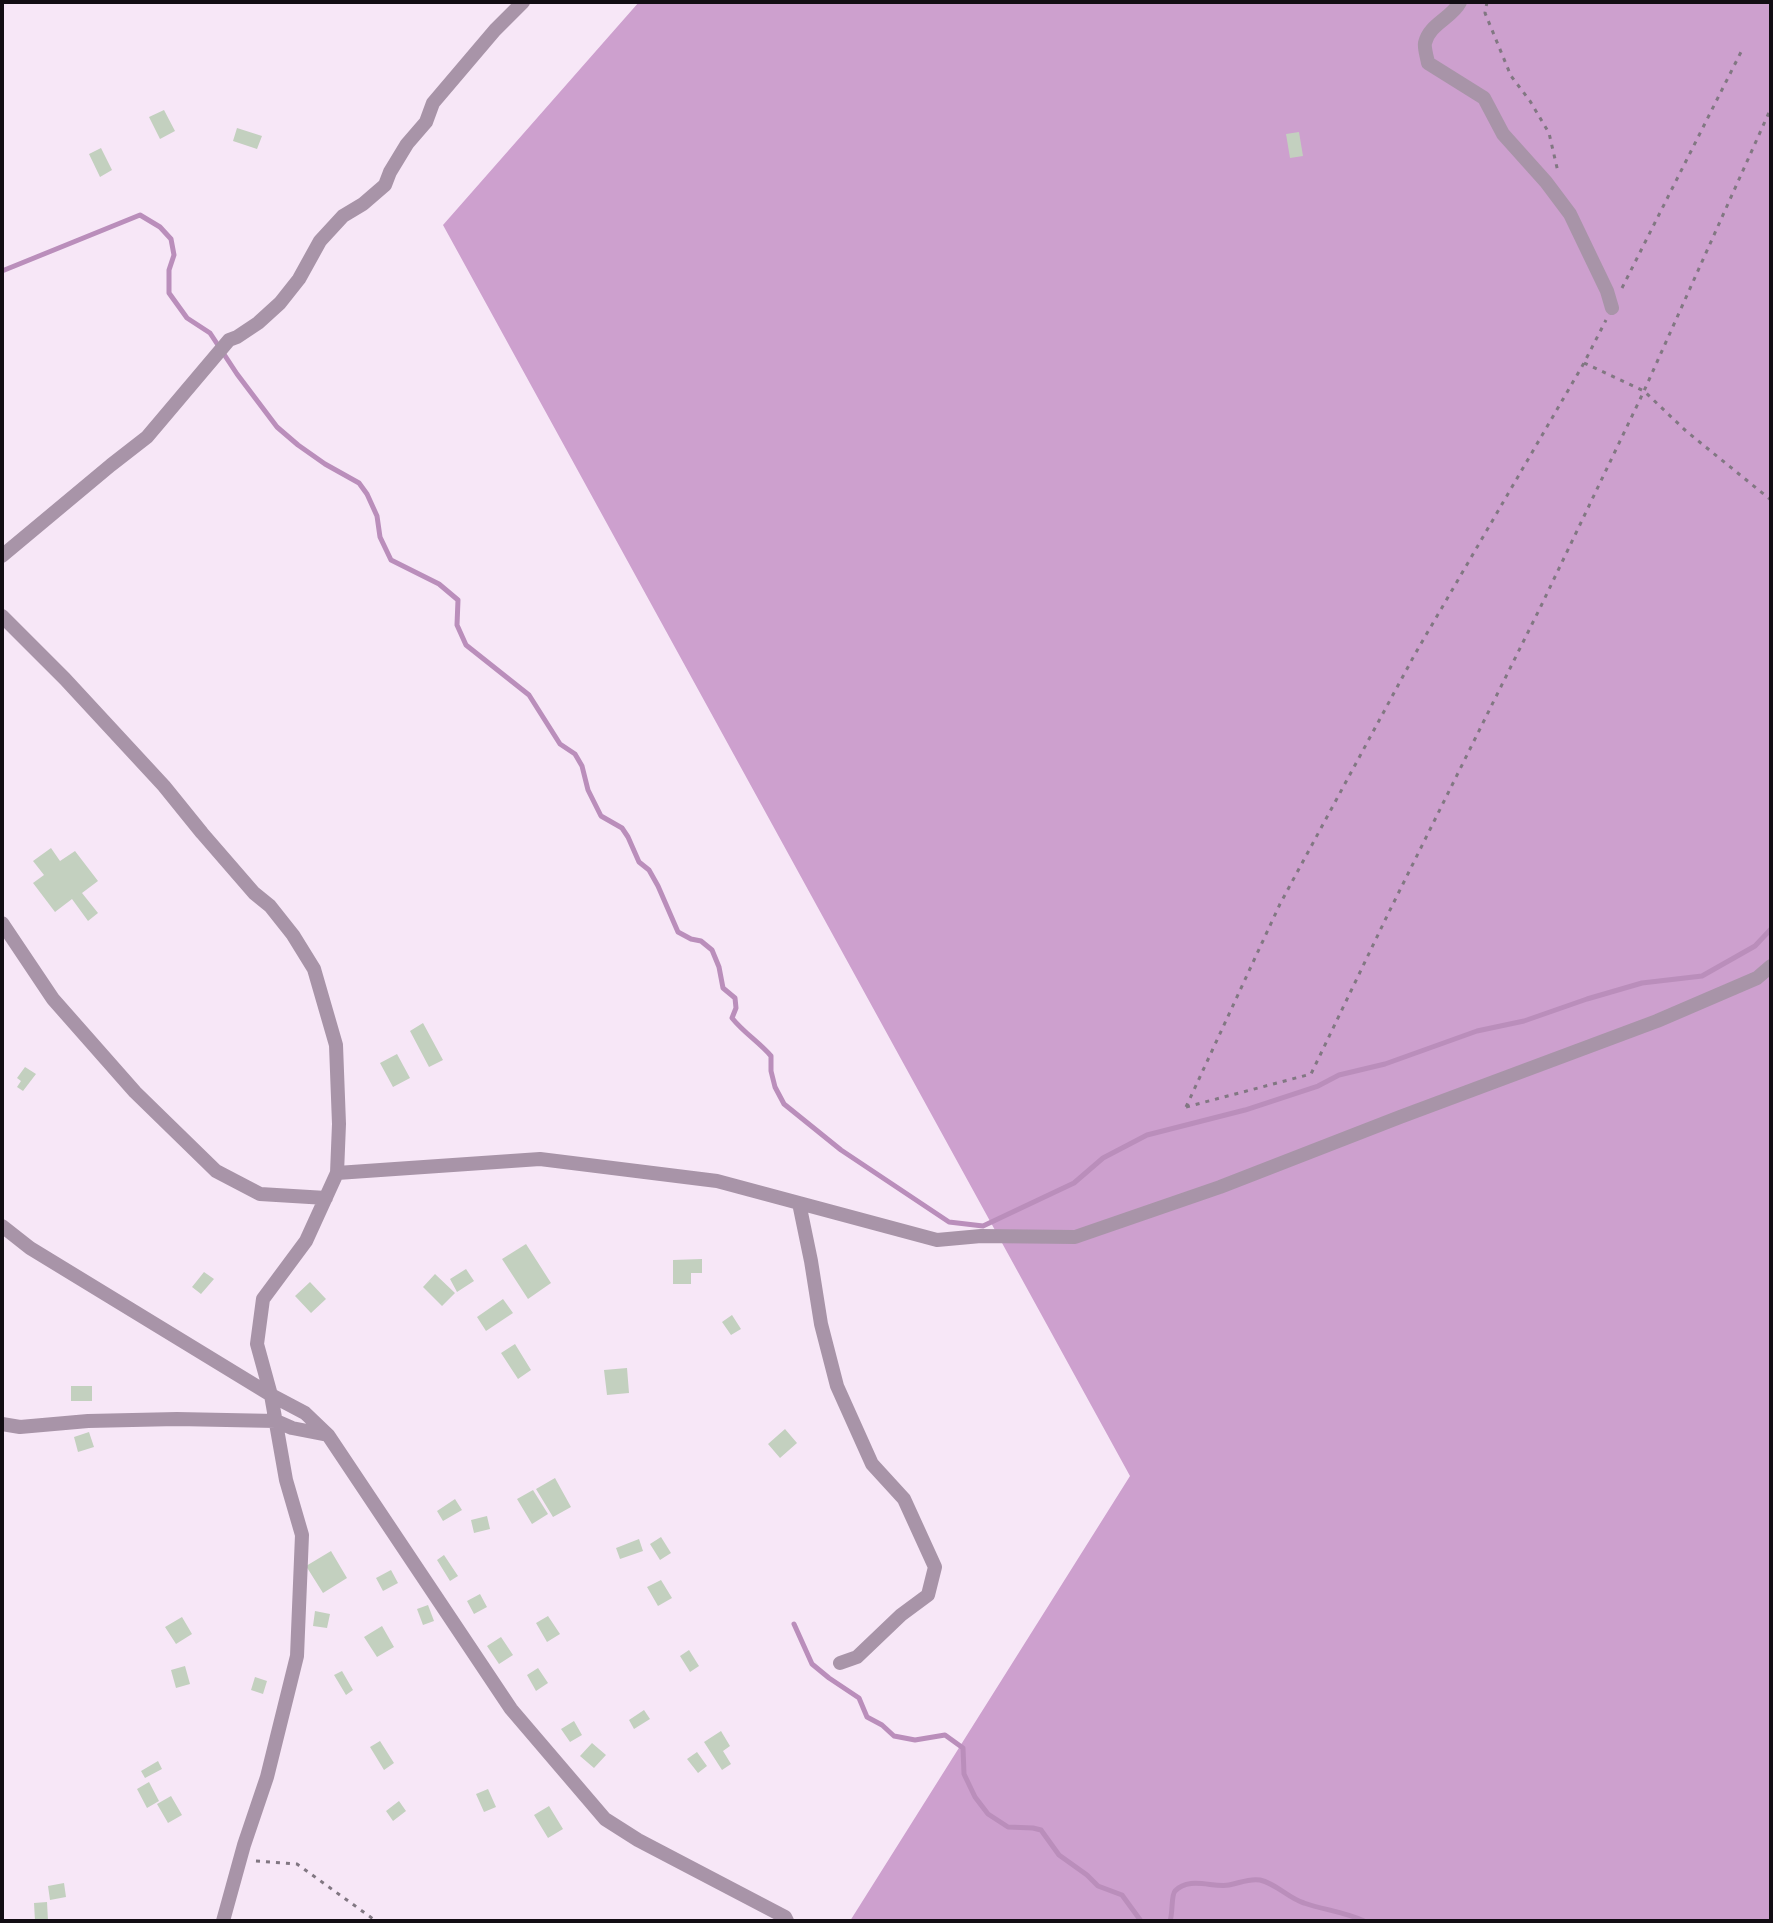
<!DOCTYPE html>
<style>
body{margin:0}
#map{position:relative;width:1773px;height:1923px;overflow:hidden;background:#f7e7f7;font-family:"Open Sans",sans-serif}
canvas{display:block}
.frame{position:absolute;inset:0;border:4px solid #120d13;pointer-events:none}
</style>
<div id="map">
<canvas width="1773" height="1923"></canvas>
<div class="frame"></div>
</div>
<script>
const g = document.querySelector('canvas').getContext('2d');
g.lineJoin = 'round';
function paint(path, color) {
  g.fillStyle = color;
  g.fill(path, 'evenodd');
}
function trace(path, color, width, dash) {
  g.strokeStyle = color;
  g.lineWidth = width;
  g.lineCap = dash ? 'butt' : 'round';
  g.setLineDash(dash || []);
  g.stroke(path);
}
paint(new Path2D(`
 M639,2h1132v1919h-921l280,-445 -687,-1251z`), '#cda0ce');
trace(new Path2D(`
 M2,271l138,-56 20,12 11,12 3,16 -5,15v23l18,25 23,15 27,41 40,53 21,18 27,19 34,19 8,11 10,22 3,21 11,23 48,24 19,16 -1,25 9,20 63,50 31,49 15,10 7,12 6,24 13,26 21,12 6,9 11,25 10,8 9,16 20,46 13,7 10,2 11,9 7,17 4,21 12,10 1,10 -4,10c12,15 27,24 39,38v15l4,16 9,17 57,46 108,72 34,4 91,-43 29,-25 44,-23 98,-25 73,-24 21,-11 46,-11 92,-33 47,-10 63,-22 55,-16 60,-7 53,-30 16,-17
 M794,1624l18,40 17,14 30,20 8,19 15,8 12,11 21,4 30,-5 18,13 1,26 11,23 13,17 20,13 25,1 8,2 18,25 28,20 11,11 24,9 19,26
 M1170,1921c3,-8 1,-26 5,-30 14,-15 38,-3 54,-6 11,-2 20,-7 31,-5 17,4 28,18 44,23 20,7 41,9 60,18`), '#ba8ebb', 5);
paint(new Path2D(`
 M164,110l11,21 -15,8 -11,-22z
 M237,128l25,8 -5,13 -24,-8z
 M1299,132l4,24 -13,2 -4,-24z
 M101,148l11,22 -12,7 -11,-23z
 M51,848l9,13 15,-10 23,30 -16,12 16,20 -10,8 -16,-22 -17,13 -22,-29 11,-8 -11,-14z
 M423,1023l20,37 -14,7 -19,-36z
 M397,1054l13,24 -17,9 -13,-24z
 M25,1067l11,7 -13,17 -6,-4 4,-6 -4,-3z
 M526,1244l25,39 -23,16 -26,-40z
 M702,1259v14h-11v11h-18v-24z
 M466,1269l8,12 -17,11 -7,-13z
 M204,1272l10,7 -13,15 -9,-7z
 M435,1274l20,19 -13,13 -19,-19z
 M310,1282l16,17 -15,14 -16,-17z
 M503,1299l10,14 -27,18 -9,-14z
 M732,1315l9,14 -10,6 -9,-13z
 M515,1344l16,26 -13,9 -17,-26z
 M627,1368l2,25 -22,2 -3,-25z
 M71,1386h21v15h-21z
 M785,1429l12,14 -17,15 -12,-14z
 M89,1432l5,15 -16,5 -4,-15z
 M555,1478l16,29 -18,10 -17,-28z
 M533,1490l15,24 -16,10 -15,-25z
 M455,1499l7,11 -19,11 -6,-10z
 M487,1516l3,13 -16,4 -3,-13z
 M661,1537l10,16 -11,7 -10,-16z
 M639,1539l4,12 -23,8 -4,-11z
 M331,1551l16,27 -24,15 -17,-27z
 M444,1555l14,21 -8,5 -13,-21z
 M391,1570l7,13 -15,8 -7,-13z
 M661,1580l11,18 -14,8 -11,-19z
 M480,1594l7,13 -13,7 -7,-13z
 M428,1605l6,16 -11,4 -6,-16z
 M315,1611l15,3 -3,14 -14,-2z
 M548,1616l12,18 -13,8 -11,-19z
 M182,1617l10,17 -16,10 -11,-17z
 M382,1626l12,21 -17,10 -13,-20z
 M501,1637l12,18 -14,9 -12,-18z
 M689,1650l10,16 -9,6 -10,-16z
 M185,1666l5,18 -14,4 -5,-18z
 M538,1668l10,15 -12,8 -9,-16z
 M342,1671l11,19 -7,5 -12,-20z
 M255,1677l12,4 -4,13 -12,-4z
 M644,1710l6,9 -16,10 -5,-9z
 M574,1721l8,14 -12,7 -9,-13z
 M721,1731l9,15 -7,5 8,13 -9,6 -18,-28z
 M380,1741l14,22 -10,7 -14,-23z
 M592,1743l14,12 -12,13 -14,-12z
 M697,1752l10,14 -9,7 -11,-14z
 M158,1761l4,8 -17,9 -4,-7z
 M149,1782l10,19 -12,7 -10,-19z
 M488,1789l8,18 -12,5 -8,-18z
 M171,1796l11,19 -14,8 -11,-19z
 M399,1801l7,10 -13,10 -7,-10z
 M549,1806l14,23 -15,9 -14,-23z
 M64,1883l2,14 -16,3 -2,-14z
 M47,1902l1,19h-13l-1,-18z`), '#c3d0bf');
trace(new Path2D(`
 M1487,2l-2,11 26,63 19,25 19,32 9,39
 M1622,288l119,-236
 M1584,363l60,28 42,40 85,69
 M1186,1107l125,-33 77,-160 153,-308 103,-215 127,-283
 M1186,1107l94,-203 135,-250 169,-291 22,-43
 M256,1861l41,3 79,57`), '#817782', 3, [4, 6]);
trace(new Path2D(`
 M1460,2c-8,16 -31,22 -35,41 -1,5 2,14 3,20l56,35 19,36 43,48 24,32 37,77 5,17
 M2,556l109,-91 36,-28 82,-97 8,-3 21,-14 22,-20 19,-24 21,-38 23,-25 20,-12 22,-19 5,-13 17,-28 19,-22 7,-19 62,-73 28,-28
 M2,616l63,63 99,107 38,47 52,60 16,13 23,29 21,34 22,76 3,79 -2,49 -31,68 -43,58 -6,45 14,51 15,85 16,55 -5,121 -30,121 -23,68 -21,76
 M2,923l51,76 82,93 81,79 44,23 66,4
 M337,1173l203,-14 177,22 220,59 44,-4 94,1 145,-50 180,-70 257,-96 100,-43 14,-12
 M799,1203l12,58 10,63 16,62 35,78 32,35 31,68 -7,28 -27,20 -44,42 -17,6
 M2,1226l28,22 241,147 34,18 23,22 183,274 94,110 33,21 147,77 2,4
 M2,1424l18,3 68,-6 89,-2 99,2 16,7 36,7`), '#a894a8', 14);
</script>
